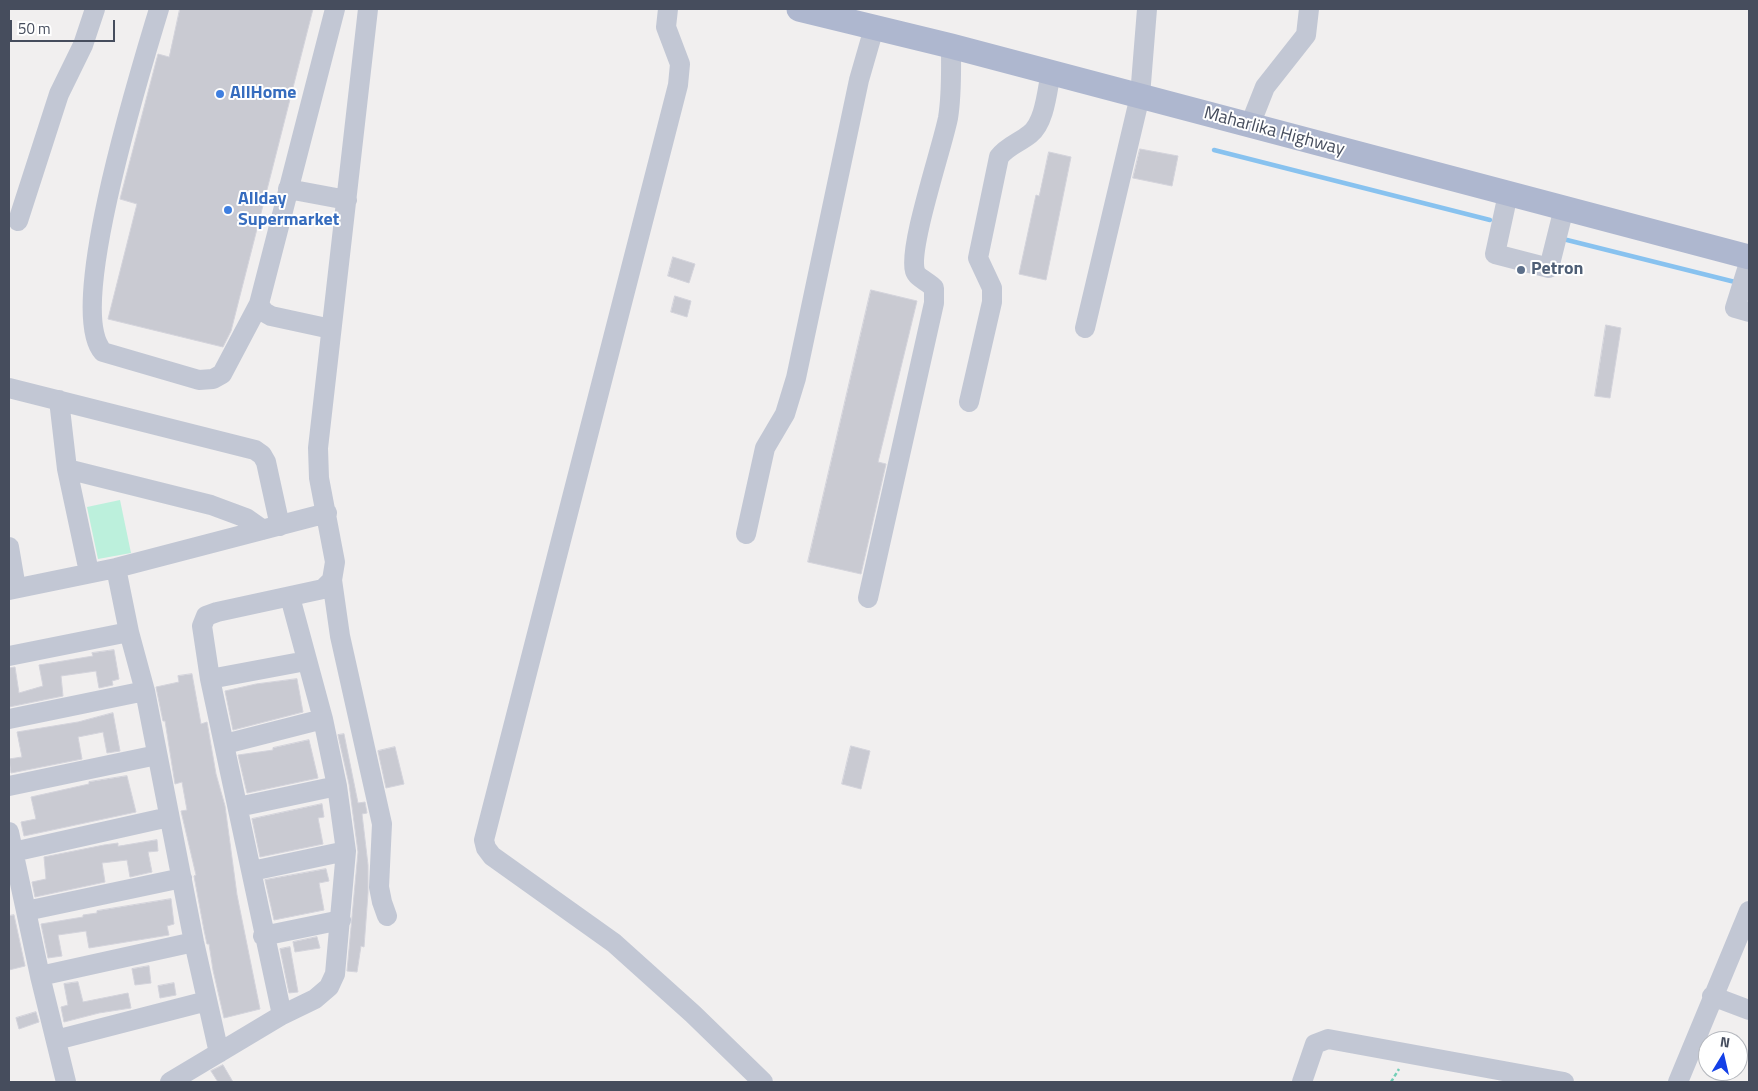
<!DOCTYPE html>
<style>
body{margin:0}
#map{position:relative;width:1758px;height:1091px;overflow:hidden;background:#f1efef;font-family:"Titillium Web",sans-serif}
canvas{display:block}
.frame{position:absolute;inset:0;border:10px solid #464d5d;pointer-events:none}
.north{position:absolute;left:1698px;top:1031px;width:50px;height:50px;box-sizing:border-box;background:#fff;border:1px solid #b5b8be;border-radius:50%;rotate:9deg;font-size:14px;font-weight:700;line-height:20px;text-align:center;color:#464d5d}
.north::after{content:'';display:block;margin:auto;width:18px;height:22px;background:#1440e7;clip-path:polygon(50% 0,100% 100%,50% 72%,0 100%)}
.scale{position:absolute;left:10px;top:20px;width:105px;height:22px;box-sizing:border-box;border:2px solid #464d5d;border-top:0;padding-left:6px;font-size:15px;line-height:18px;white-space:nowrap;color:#464d5d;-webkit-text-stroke:4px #fff;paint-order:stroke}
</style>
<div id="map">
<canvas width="1758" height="1091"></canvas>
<div class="frame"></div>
<div class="north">N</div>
<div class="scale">50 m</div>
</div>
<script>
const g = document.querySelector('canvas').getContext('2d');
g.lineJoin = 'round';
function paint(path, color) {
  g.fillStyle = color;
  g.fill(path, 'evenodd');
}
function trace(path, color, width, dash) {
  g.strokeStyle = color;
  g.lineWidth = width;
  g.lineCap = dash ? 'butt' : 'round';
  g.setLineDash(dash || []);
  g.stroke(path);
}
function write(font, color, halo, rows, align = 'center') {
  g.font = font + ' "Titillium Web",sans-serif';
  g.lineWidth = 4;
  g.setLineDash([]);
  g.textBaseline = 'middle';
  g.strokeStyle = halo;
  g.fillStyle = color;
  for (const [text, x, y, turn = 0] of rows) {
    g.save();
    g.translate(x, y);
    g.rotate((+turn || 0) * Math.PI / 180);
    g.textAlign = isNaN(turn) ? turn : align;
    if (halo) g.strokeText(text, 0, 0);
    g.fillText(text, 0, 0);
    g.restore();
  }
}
paint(new Path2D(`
 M120,500l11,53 -33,6 -11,-52z`), '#bcf0dc');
trace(new Path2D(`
 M1214,150l276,70
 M1563,239l172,43`), '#88c2ef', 4.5);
const building = new Path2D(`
 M180,9h133l-82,322 -8,16 -115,-28 29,-115 -17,-5 38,-145 11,3z
 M1140,149l38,7 -6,30 -39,-8z
 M1049,152l22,5 -25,123 -27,-6 17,-79 3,1z
 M673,257l22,7 -6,19 -21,-7z
 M871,290l46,11 -39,161 8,2 -25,110 -53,-12z
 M675,296l16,5 -4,16 -16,-5z
 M1606,325l15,3 -11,70 -15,-2z
 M114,650l5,29 -7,2 1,4 -14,3 -3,-17 -35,5 2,20 -54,11v-39l6,-1 4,26 24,-7 -4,-21 54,-9 -1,-3z
 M192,674l9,50 6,-2 9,52 9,32 12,89 23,114 -36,9 -11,-48 -4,-26h-2l-3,-14 -10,-54 2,-1 -15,-64 6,-1 -5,-28 -7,2 -10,-63h-2l-7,-34 23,-5 -1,-6z
 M297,679l6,33 -70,18 -8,-39 31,-7z
 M113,713l7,38 -13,2 -4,-21 -25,5 4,22 -71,14 -2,-14 13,-2 -5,-25 61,-10z
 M344,734l14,69 7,-1 2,11 -5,1 6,51v28l-4,54 -3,-1 -4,26 -10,-1 11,-119 -9,-68 -11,-49z
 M309,740l9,38 -71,15 -9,-38 35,-5v-2z
 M851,746l19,5 -9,38 -19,-5z
 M395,747l9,37 -18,4 -8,-37z
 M127,776l9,36 -112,24 -3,-14 15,-3 -5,-22 58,-13v-2z
 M322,804l2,13 -6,1 5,26 -63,13 -8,-38z
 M157,840l1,11 -10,1 4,20 -22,5 -3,-17 -25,3 3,19 -70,15 -3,-15 14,-3 -2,-22 60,-12 14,-2v3z
 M326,869l3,12 -10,2 5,27 -50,10 -9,-40z
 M171,899l3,25 -7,2 2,9 -80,13 -3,-17 -28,4 4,21 -14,2 -7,-34 42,-7v-2l14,-2v-2z
 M14,915l11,51 -16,4v-54z
 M317,937l3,11 -25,4 -2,-10z
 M290,947l8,45 -9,1 -9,-44z
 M149,966l2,17 -16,2 -3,-16z
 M78,982l5,20 45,-9 3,15 -32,5 -35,9 -3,-15 7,-2 -4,-21z
 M174,983l2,12 -16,3 -2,-12z
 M36,1012l3,10 -20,7 -3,-11z
 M223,1065l10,17h-15l-7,-11z`);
paint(building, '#c9cad2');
trace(building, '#d3d3db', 1);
trace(new Path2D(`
 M1391,1082l8,-13`), '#73cfb7', 2.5, [4, 2.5]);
trace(new Path2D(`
 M159,9c-17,57 -94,301 -56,343l96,28 14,-1 9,-5 37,-70 5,8 7,4 60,13
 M668,9l-2,18 14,37 -2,21 -194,755 2,8 6,8 122,87 79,71 70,68
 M1250,125l15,-38 41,-52 3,-26
 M288,189l59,11
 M1508,194l-13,60 54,14 15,-60
 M18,221l41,-127 24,-49 12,-36
 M1749,263l-14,45 14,4
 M259,304l76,-295
 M1085,328l55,-232 7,-87
 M9,388l246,62 7,5 4,7 14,64
 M59,400l8,69 22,103
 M969,402l23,-100v-14l-14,-30 21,-101c8,-11 20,-14 31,-23 15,-12 17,-43 21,-62
 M67,469l144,36 35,13 17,12
 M746,534l19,-86 20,-34 11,-36 63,-298 15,-52
 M9,547l7,41
 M116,568l13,64 16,59 49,251 25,111
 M332,580l8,56 42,188 -3,63 3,15 5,14
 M9,590l107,-22 211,-55
 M868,598l66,-295v-15c-5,-6 -17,-10 -19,-17 -7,-23 27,-123 33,-153 4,-24 3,-48 3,-72
 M9,656l120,-24
 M210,679l96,-18
 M9,719l136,-28
 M225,744l98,-25
 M9,786l148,-31
 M238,807l99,-21
 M9,832l31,144 26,106
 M13,852l156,-35
 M252,871l94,-20
 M26,911l156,-33
 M263,936l78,-16
 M40,976l154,-34
 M1712,996l37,14
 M282,1015l-72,-336 -8,-53 4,-10 11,-4 106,-23 9,-9 3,-18 -16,-84 -1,-30 50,-439
 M56,1040l151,-39
 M170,1082l112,-67 33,-16 14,-12 6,-13 11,-123 -9,-65 -14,-67 -33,-122
 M1302,1082l13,-38 13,-5 236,43
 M1678,1082l71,-171`), '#c2c7d4', 20);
trace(new Path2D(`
 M799,9l152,37 798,211`), '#aeb7cf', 25);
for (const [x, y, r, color] of [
 [220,94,5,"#3f7fe0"],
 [228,210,5,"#3f7fe0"],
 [1521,270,5,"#5c6f8a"]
]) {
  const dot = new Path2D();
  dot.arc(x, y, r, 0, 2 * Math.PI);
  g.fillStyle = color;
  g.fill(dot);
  trace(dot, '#fff', 2);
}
write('bold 18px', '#366cbe', '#fff', [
 ["AllHome",230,94],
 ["Allday",238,200],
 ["Supermarket",238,221]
], 'left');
write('18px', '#464d5d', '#fff', [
 ["Maharlika Highway",1274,132,15]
]);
write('bold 18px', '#4e5e75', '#fff', [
 ["Petron",1531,270]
], 'left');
</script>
